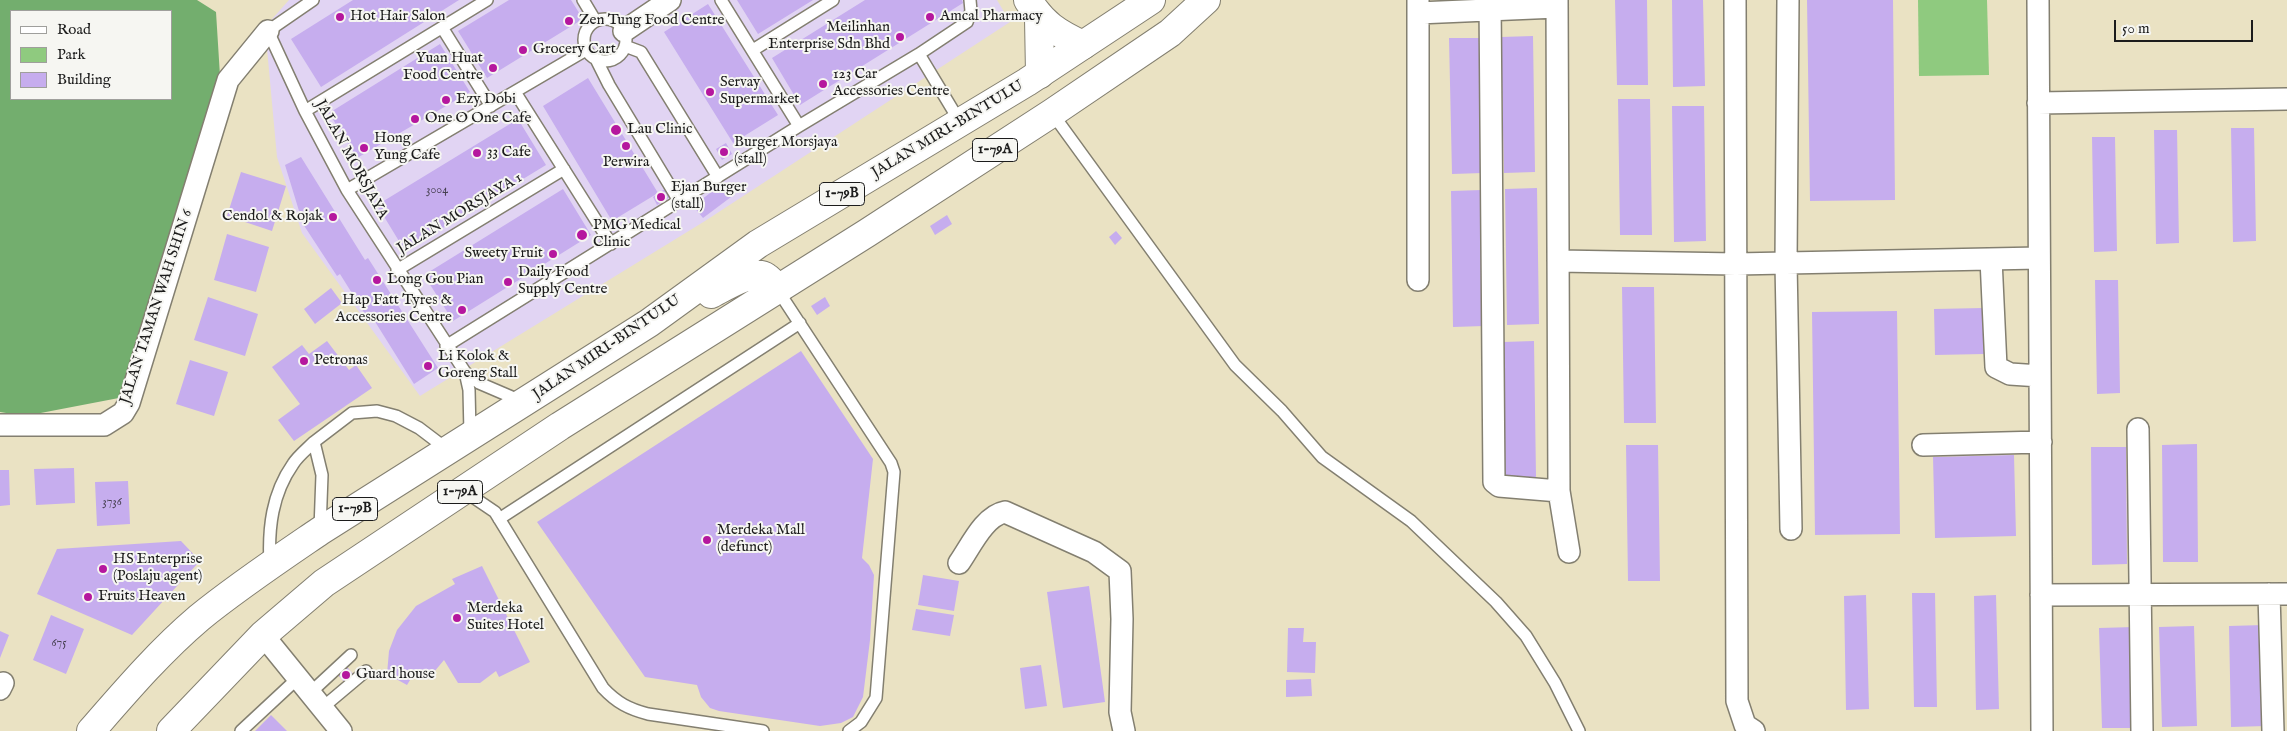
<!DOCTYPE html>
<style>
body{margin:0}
#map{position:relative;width:2287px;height:731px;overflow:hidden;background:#eae2c3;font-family:"IM FELL English",serif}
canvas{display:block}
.legend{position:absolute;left:10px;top:10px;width:162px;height:90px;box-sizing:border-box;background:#f6f6f2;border:1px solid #9f9f9c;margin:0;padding:6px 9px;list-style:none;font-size:15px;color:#1c1c1c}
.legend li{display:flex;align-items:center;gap:10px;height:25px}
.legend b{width:25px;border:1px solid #9f9f9c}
.scale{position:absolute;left:2114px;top:20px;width:139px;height:22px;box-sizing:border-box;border:2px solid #1c1c1c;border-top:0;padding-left:6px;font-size:15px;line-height:18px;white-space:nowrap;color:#1c1c1c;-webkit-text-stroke:4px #f6f6f2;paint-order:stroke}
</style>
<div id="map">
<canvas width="2287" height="731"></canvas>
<ul class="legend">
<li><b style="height:6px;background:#fff"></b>Road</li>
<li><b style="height:14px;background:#8fca7f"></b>Park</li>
<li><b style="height:14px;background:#c6adee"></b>Building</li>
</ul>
<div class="scale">50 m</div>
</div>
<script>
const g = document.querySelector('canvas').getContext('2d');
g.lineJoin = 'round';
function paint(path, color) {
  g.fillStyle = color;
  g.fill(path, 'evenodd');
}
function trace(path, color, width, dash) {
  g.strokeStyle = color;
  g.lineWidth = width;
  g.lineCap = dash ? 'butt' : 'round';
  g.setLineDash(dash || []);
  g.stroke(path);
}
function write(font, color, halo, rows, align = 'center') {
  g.font = font + ' "IM FELL English",serif';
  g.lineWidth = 4;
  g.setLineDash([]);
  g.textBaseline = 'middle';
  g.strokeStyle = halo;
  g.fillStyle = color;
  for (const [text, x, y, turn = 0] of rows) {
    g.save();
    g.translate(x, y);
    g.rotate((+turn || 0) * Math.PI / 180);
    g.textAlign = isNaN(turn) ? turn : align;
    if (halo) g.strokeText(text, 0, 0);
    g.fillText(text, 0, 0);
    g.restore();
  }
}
paint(new Path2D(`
 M289,0h708l13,22 -305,199 -285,175 -118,-163 -25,-76 -12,-130z`), '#e1d4f3');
paint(new Path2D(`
 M1918,0h69l2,75 -70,1z`), '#8fca7f');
paint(new Path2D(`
 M0,0h197l19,12 4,64 -96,321 -99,19 -25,-4zM11,11h160v88h-160z`), '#73ae6e');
paint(new Path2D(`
 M353,0h106l-138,87 -30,-48z
 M509,0h62l12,19 -96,59 -29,-47z
 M737,0h76l-55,34z
 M865,0h97l1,3 -163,102 -28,-47z
 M1615,0h32l1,85h-31z
 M1672,0h31l2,86 -32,1z
 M1807,0h86l2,200 -85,1z
 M708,4l70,111 -45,28 -69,-111z
 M1533,36l2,136 -31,1 -3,-136z
 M1449,38h32l2,135 -31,1z
 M440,44l30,48 -113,66 -28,-45z
 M588,78l70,115 -46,28 -69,-115z
 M1618,99h32l2,136h-32z
 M1672,106h32l2,135 -32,1z
 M518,119l28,46 -141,86 -28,-46z
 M2231,128h23l2,113 -23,1z
 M2154,130h23l2,113 -23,1z
 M2092,137h23l2,114 -23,1z
 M726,143l6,11 -10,6 -6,-11z
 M301,157l64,103 3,-2 70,110 -24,16 -40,-64 -4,2 -30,-48 -3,2 -34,-52 -18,-59z
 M241,172l45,14 -14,45 -45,-15z
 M722,184l9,13 -28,21 -10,-12z
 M1537,188l2,136 -32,1 -2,-136z
 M563,189l28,46 -138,86 -29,-46z
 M665,189l5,8 -13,8 -4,-8z
 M1482,190l2,136 -31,1 -2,-136z
 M947,215l5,9 -17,11 -5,-9z
 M1116,231l6,7 -7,7 -6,-8z
 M227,234l42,13 -13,45 -42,-12z
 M2095,280h23l2,113 -23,1z
 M1622,287h32l2,136h-32z
 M331,288l11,15 -27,21 -11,-15z
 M208,297l50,17 -13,42 -51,-16z
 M825,297l5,9 -13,9 -6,-9z
 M1983,308l1,46 -49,1 -1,-46z
 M1897,311l3,223 -85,1 -3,-223z
 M327,341l22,29 7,-5 16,23 -78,53 -16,-21 22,-16 -28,-37 30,-22 7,9z
 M1534,341l2,136 -31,1 -2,-136z
 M801,351l72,108 -11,99 7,7 5,10 -4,65 -7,57 -10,20 -12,6 -21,3 -101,-15 -9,-3 -9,-11 -4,-12 -52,-8 -108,-155z
 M190,360l38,12 -14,44 -38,-12z
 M2197,444l1,118h-35l-1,-117z
 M1626,445h32l2,136h-32z
 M2091,447h35l1,117 -35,1z
 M2014,455l2,81 -81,2 -2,-81z
 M74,468l1,35 -39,2 -2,-36z
 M0,470h9l1,35 -10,1z
 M128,481l2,43 -33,2 -2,-44z
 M181,541l19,20 -68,74 -95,-41 20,-45z
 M482,566l48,96 -31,15 -3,-6 -16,12h-22l-14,-23 -15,18 -14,-6 -8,13 -20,-11 2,-23 8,-21 19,-24 39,-22 -3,-5z
 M923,575l36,6 -5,30 -36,-6z
 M1089,586l16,116 -42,6 -16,-116z
 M1912,593h23l2,114h-23z
 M1866,595l3,114 -23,1 -2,-114z
 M1996,595l3,114 -23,1 -2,-114z
 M916,609l38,6 -4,21 -38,-6z
 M51,615l33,14 -18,45 -33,-14z
 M2264,625l2,101 -35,1 -2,-101z
 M2194,626l3,100 -35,1 -3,-100z
 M2134,627l3,101h-35l-3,-100z
 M1288,628h16l-1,14h13l-1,31 -28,-1z
 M0,631l9,4 -9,23z
 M1041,665l6,41 -22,3 -5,-41z
 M347,667l7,8 -9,8 -7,-8z
 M1311,679l1,17 -26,1v-17z
 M271,715l16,16h-32z`), '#c6adee');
const lane = new Path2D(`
 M313,0l-45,31 37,80 42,79 118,182 14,11 42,18
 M583,0l12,20
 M721,0l78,126
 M584 40a21 21 0 1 1 42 0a21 21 0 1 1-42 0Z
 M443,29l48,77
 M625,46l16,6 77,125
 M753,50l80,-50
 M919,54l41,68
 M596,59l13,26 70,116
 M515,92l96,152
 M305,111l182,-111
 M1052,113l183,252 47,46 40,46 89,64 85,81 30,34 29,47 24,48
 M347,190l239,-140
 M397,270l167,-101
 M777,289l114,174 3,9 -18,226 -15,24 -12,9
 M446,346l353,-220 120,-72 48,-32 4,-11 -1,-11
 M465,372l4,18 1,43
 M464,491l31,21 108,176c14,15 26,21 45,26l115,17
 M499,519l301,-196
 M320,529l2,-54 -8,-33 38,-29 25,-2 19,5 23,12 29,22
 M270,564c-2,-36 2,-70 23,-100 5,-8 14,-15 21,-22
 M310,693l41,-38
 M322,708l44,-37
 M241,731l57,-53`);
const street = new Path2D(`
 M1418,0v280
 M1490,0l4,482 5,4 60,5
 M1557,0l2,491 10,61
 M1735,0l2,701 8,24 9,6
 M1788,0l-2,263 5,266
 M2038,0l4,731
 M1418,13l139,-6
 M624,31l46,-31
 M2038,103l249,-4
 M1991,259l5,108 14,7 30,2
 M1558,261l178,3 303,-6
 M0,425h104l19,-12 6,-10 99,-323 40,-49
 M2138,429l4,302
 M1923,445l118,-3
 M959,563c12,-17 25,-47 46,-51l89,40 26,19 2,48 -2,93 4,19
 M2269,594l4,137
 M2041,595l246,-1
 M263,635l78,96
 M0,689l3,-6`);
const secondary = new Path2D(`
 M1028,0c15,24 29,33 55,45
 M1039,18l1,56`);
const highway = new Path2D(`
 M711,294c12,-6 43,-26 55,-17 5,3 8,8 11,12
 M91,731c34,-39 68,-79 108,-113 38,-31 80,-59 121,-87l329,-208 109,-79 269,-162 124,-82
 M171,731l92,-96 61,-52 236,-157 307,-193 185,-120 118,-80 36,-33`);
trace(lane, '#837f70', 14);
trace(street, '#837f70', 24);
trace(secondary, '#837f70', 30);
trace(highway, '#837f70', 30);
trace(lane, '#fff', 11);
trace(street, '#fff', 21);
trace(secondary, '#fff', 28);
trace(highway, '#fff', 28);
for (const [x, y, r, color] of [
 [340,17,5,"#b5179e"],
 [930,17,5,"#b5179e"],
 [569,21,5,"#b5179e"],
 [900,37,5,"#b5179e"],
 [523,50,5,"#b5179e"],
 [493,68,5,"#b5179e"],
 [823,84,5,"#b5179e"],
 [710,92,5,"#b5179e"],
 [446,100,5,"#b5179e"],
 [415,119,5,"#b5179e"],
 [616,130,6,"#b5179e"],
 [626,146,5,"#b5179e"],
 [364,148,5,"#b5179e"],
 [724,152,5,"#b5179e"],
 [477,153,5,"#b5179e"],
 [661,197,5,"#b5179e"],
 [333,217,5,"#b5179e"],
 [582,235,6,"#b5179e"],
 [553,254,5,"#b5179e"],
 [377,280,5,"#b5179e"],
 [508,282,5,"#b5179e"],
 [462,310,5,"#b5179e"],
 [304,361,5,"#b5179e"],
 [428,366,5,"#b5179e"],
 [707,540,5,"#b5179e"],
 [103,569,5,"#b5179e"],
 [88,597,5,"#b5179e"],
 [457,618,5,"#b5179e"],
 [346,675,5,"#b5179e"]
]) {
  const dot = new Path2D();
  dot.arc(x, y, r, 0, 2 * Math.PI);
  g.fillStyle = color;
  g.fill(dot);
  trace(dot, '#f6f6f2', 2);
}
write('12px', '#464050', null, [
 ["3004",437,191],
 ["3736",112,503],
 ["675",59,644]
]);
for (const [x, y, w] of [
 [995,150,45],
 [842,194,45],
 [460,492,45],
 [355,509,45]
]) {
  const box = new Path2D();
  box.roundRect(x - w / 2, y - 11.5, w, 23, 4);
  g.fillStyle = '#f6f6f2';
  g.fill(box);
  trace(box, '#1c1c1c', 1);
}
write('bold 14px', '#1c1c1c', null, [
 ["1-79A",995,150],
 ["1-79B",842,194],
 ["1-79A",460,492],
 ["1-79B",355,509]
]);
write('15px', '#1c1c1c', '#f6f6f2', [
 ["Hot Hair Salon",350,17],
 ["Amcal Pharmacy",940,17],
 ["Zen Tung Food Centre",579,21],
 ["Meilinhan",890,28,"right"],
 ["Enterprise Sdn Bhd",890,45,"right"],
 ["Grocery Cart",533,50],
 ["Yuan Huat",483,59,"right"],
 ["Food Centre",483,76,"right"],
 ["123 Car",833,75],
 ["Accessories Centre",833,92],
 ["Servay",720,83],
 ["Supermarket",720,100],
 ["Ezy Dobi",456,100],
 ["One O One Cafe",425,119],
 ["Lau Clinic",627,130],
 ["Hong",374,139],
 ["Yung Cafe",374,156],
 ["Burger Morsjaya",734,143],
 ["(stall)",734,160],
 ["33 Cafe",487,153],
 ["Perwira",626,163,"center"],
 ["Ejan Burger",671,188],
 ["(stall)",671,205],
 ["Cendol & Rojak",323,217,"right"],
 ["PMG Medical",593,226],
 ["Clinic",593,243],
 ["Sweety Fruit",543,254,"right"],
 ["Daily Food",518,273],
 ["Supply Centre",518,290],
 ["Long Gou Pian",387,280],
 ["Hap Fatt Tyres &",452,301,"right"],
 ["Accessories Centre",452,318,"right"],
 ["Li Kolok &",438,357],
 ["Goreng Stall",438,374],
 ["Petronas",314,361],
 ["Merdeka Mall",717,531],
 ["(defunct)",717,548],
 ["HS Enterprise",113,560],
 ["(Poslaju agent)",113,577],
 ["Fruits Heaven",98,597],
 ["Merdeka",467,609],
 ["Suites Hotel",467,626],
 ["Guard house",356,675]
], 'left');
write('15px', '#1c1c1c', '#f6f6f2', [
 ["JALAN MIRI-BINTULU",948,130,-31],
 ["JALAN MORSJAYA",351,160,61],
 ["JALAN MORSJAYA 1",460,214,-31],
 ["JALAN TAMAN WAH SHIN 6",157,307,-72],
 ["JALAN MIRI-BINTULU",607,348,-34]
]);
</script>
